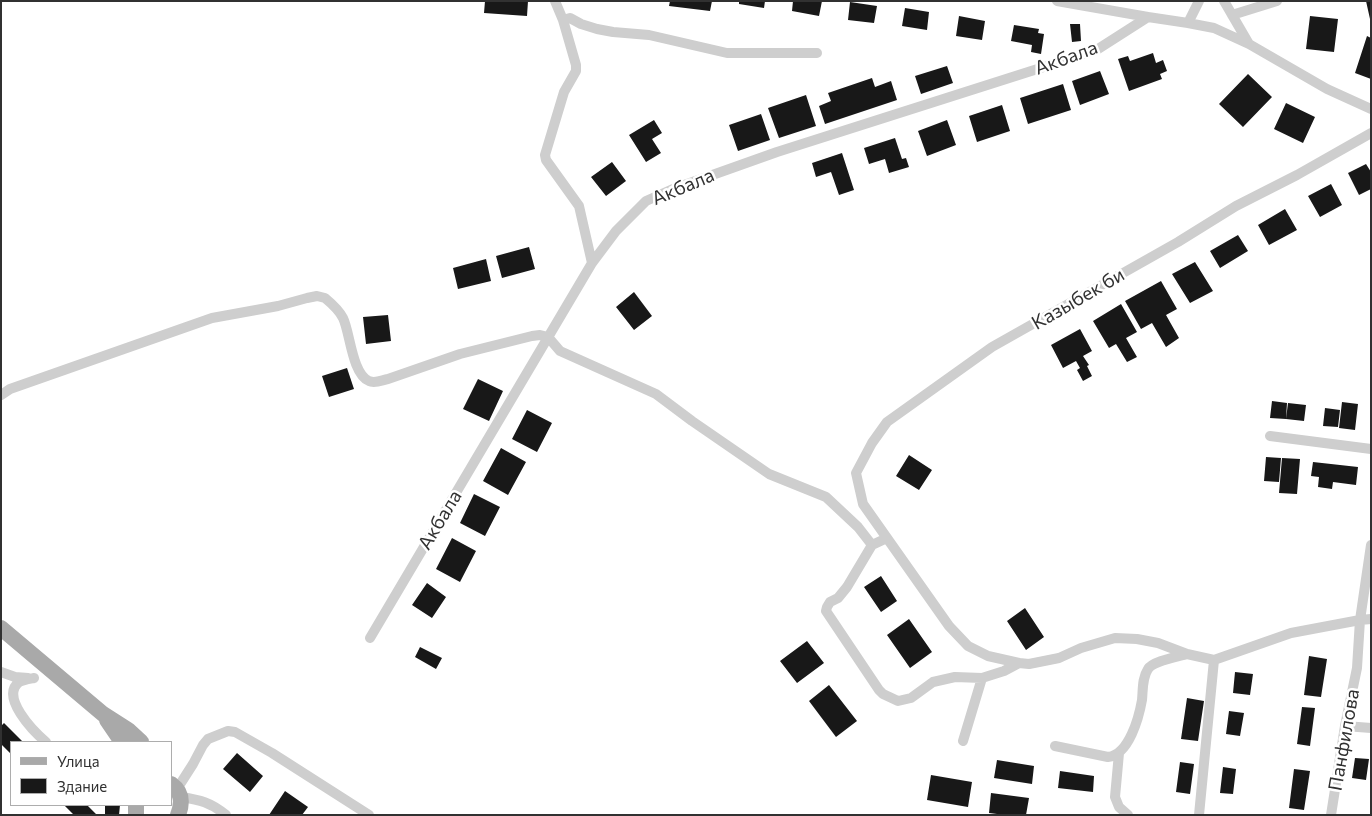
<!DOCTYPE html>
<meta charset="utf-8">
<style>
body{margin:0}
#map{position:relative;width:1372px;height:816px;overflow:hidden;background:#fff;font-family:Commissioner,sans-serif}
canvas{display:block}
.frame{position:absolute;inset:0;border:2px solid #313131;pointer-events:none}
.legend{position:absolute;left:10px;top:741px;width:162px;height:65px;box-sizing:border-box;background:#fff;border:1px solid #adadad;margin:0;padding:6px 9px;list-style:none;font-size:15px;color:#313131}
.legend li{display:flex;align-items:center;gap:10px;height:25px}
.legend b{width:25px;border:1px solid #adadad}
</style>
<div id="map">
<canvas width="1372" height="816"></canvas>
<div class="frame"></div>
<ul class="legend">
<li><b style="height:6px;background:#a9a9a9"></b>Улица</li>
<li><b style="height:14px;background:#181818"></b>Здание</li>
</ul>
</div>
<script>
const g = document.querySelector('canvas').getContext('2d');
g.lineJoin = 'round';
function paint(path, color) {
  g.fillStyle = color;
  g.fill(path, 'evenodd');
}
function trace(path, color, width, dash) {
  g.strokeStyle = color;
  g.lineWidth = width;
  g.lineCap = dash ? 'butt' : 'round';
  g.setLineDash(dash || []);
  g.stroke(path);
}
function write(font, color, halo, rows, align = 'center') {
  g.font = font + ' Commissioner,sans-serif';
  g.lineWidth = 5;
  g.setLineDash([]);
  g.textBaseline = 'middle';
  g.strokeStyle = halo;
  g.fillStyle = color;
  for (const [text, x, y, turn = 0] of rows) {
    g.save();
    g.translate(x, y);
    g.rotate((+turn || 0) * Math.PI / 180);
    g.textAlign = isNaN(turn) ? turn : align;
    if (halo) g.strokeText(text, 0, 0);
    g.fillText(text, 0, 0);
    g.restore();
  }
}
paint(new Path2D(`
 M485,1h43l-1,15 -43,-3z
 M670,1h42l-2,10 -41,-5z
 M739,1h26l-1,7 -25,-4z
 M793,1h29l-3,15 -27,-5z
 M1366,1h5v18h-1z
 M850,2l27,4 -3,17 -26,-3z
 M905,8l24,4 -2,18 -25,-4z
 M959,16l26,5 -3,19 -26,-4z
 M1310,16l28,3 -4,33 -28,-3z
 M1070,24h10l1,17 -9,1z
 M1014,25l25,4 -1,4 6,1 -3,20 -10,-2 1,-7 -21,-4z
 M1367,36l4,2v41l-16,-6z
 M1153,53l3,10 7,-3 4,11 -7,3 2,5 -33,12 -11,-32 10,-3 2,5z
 M947,66l6,17 -32,11 -6,-18z
 M1100,71l9,23 -29,11 -8,-24z
 M1248,74l24,23 -29,30 -24,-23z
 M872,78l3,9 16,-6 6,19 -72,24 -6,-18 12,-5 -3,-8z
 M1063,84l8,26 -43,14 -8,-26z
 M806,95l10,31 -37,12 -11,-30z
 M1286,103l29,14 -12,26 -29,-14z
 M1002,105l8,26 -33,11 -8,-26z
 M761,114l9,26 -32,11 -9,-26z
 M654,120l8,13 -10,6 9,14 -15,9 -17,-27z
 M947,120l9,25 -29,11 -9,-25z
 M895,138l7,21 4,-1 3,9 -20,6 -4,-14 -16,5 -5,-16z
 M842,153l12,37 -15,5 -8,-23 -15,5 -4,-14z
 M612,162l14,19 -20,15 -15,-19z
 M1366,164l5,8v17l-12,6 -11,-22z
 M1331,184l11,21 -22,12 -12,-21z
 M1285,209l12,21 -28,15 -11,-20z
 M1238,235l10,16 -28,17 -10,-17z
 M529,247l6,22 -33,9 -6,-22z
 M486,259l5,22 -33,8 -5,-21z
 M1195,262l18,29 -23,12 -18,-29z
 M1161,281l16,28 -11,6 13,23 -13,9 -14,-24 -11,6 -16,-28z
 M634,292l18,24 -18,14 -18,-23z
 M1121,304l16,28 -11,6 11,19 -10,5 -11,-18 -7,4 -16,-27z
 M388,315l3,26 -25,3 -3,-27z
 M1080,329l12,22 -9,5 6,9 -2,1 5,10 -9,5 -6,-11 3,-2 -4,-7 -13,7 -12,-23z
 M347,368l7,21 -25,8 -7,-21z
 M478,379l25,12 -14,30 -26,-12z
 M1272,401l15,2 -1,16 -16,-1z
 M1342,402l16,2 -3,26 -16,-2z
 M1288,403l18,2 -2,16 -18,-2z
 M1325,408l15,2 -2,17 -15,-1z
 M527,410l25,13 -15,29 -25,-13z
 M501,448l25,14 -18,33 -25,-14z
 M909,455l23,15 -13,20 -23,-14z
 M1266,457l15,1 -2,24 -15,-1z
 M1282,458l18,1 -3,35 -18,-1z
 M1313,462l45,5 -2,18 -23,-3 -1,7 -14,-2 1,-10 -8,-1z
 M474,494l26,13 -15,29 -25,-13z
 M452,538l24,13 -16,31 -24,-13z
 M881,576l16,25 -16,11 -17,-25z
 M427,583l19,14 -14,21 -20,-13z
 M1025,608l19,29 -18,13 -19,-29z
 M909,619l23,33 -22,16 -23,-33z
 M807,641l17,22 -27,20 -17,-22z
 M420,647l22,11 -6,11 -21,-12z
 M1309,656l18,3 -6,38 -17,-2z
 M1235,672l18,2 -3,21 -17,-2z
 M829,685l28,36 -21,16 -27,-36z
 M1187,698l17,3 -6,40 -17,-2z
 M1302,707l13,1 -5,38 -13,-2z
 M1229,711l15,2 -4,23 -14,-2z
 M4,723l19,19h-12v12l-10,-10v-18z
 M237,753l26,23 -13,16 -27,-23z
 M1355,758l14,1 -3,21 -14,-2z
 M997,760l37,6 -2,18 -38,-6z
 M1180,762l14,2 -4,30 -14,-2z
 M1223,767l13,2 -3,25 -13,-1z
 M1294,769l16,2 -6,39 -15,-2z
 M1060,771l34,5 -1,16 -35,-4z
 M931,775l41,7 -4,25 -41,-7z
 M285,791l23,16 -6,8h-33z
 M991,793l38,5 -3,17h-21l-16,-2z
 M64,805h23l10,10h-23z
 M105,805h15l-1,10h-14z`), '#181818');
trace(new Path2D(`
 M555,1l8,19 13,45v6l-12,21 -19,63 1,5 33,46 13,57
 M1057,1l91,16 40,6 26,5 35,16 78,45 44,20
 M1224,1l25,43
 M1232,15l45,-14
 M563,20l7,-2 11,6 16,5 16,3 36,3 78,18h90
 M1188,23l11,-22
 M1,395l9,-6 202,-71 66,-12 29,-8 10,-2 8,2c6,5 14,12 18,20 7,14 9,56 26,63 6,3 13,-1 19,-2l72,-25 72,-18 8,-1 8,2 12,14 96,43 36,27 77,53 57,23 32,30 14,18
 M1270,436l101,13
 M887,538l-15,7 -25,42 -9,11 -8,4 -3,5 -1,4 53,79 4,4 15,7 13,-3 22,-16 22,-5 27,1 22,-7 15,-8 10,1 30,-6 22,-10 34,-10 22,1 21,4 29,11 27,6 77,-27 69,-13 11,-1
 M370,638l222,-375 24,-32 30,-30 27,-12 104,-37 295,-94 26,-9 50,-32
 M1019,663l-31,-7 -20,-10 -19,-20 -86,-122 -7,-31 16,-30 15,-21 105,-75 186,-105 58,-36 61,-31 74,-42
 M1,672l14,5 13,1
 M34,678c-5,1 -11,2 -15,4 -19,15 14,49 27,60
 M1345,726l26,2
 M963,741l19,-63
 M1055,746l53,11c21,-2 31,-40 34,-57 1,-10 0,-22 6,-31 5,-8 29,-12 39,-15
 M1119,753l-4,44 4,10 9,8
 M177,789l16,-25 10,-19 5,-6 20,-8 7,1 37,21 97,62
 M181,797c19,3 29,5 45,18
 M1199,815l15,-155
 M1331,815l14,-89 12,-58 3,-48 11,-75`), '#cecece', 10);
trace(new Path2D(`
 M1,628l102,86 25,16 13,12
 M107,720l15,22
 M171,784c11,8 12,18 7,31
 M136,815v-10`), '#a9a9a9', 16);
write('19px', '#313131', '#fff', [
 ["Акбала",1066,58,-20],
 ["Акбала",683,187,-23],
 ["Казыбек би",1078,299,-30],
 ["Акбала",440,520,-59],
 ["Панфилова",1344,740,-80]
]);
</script>
